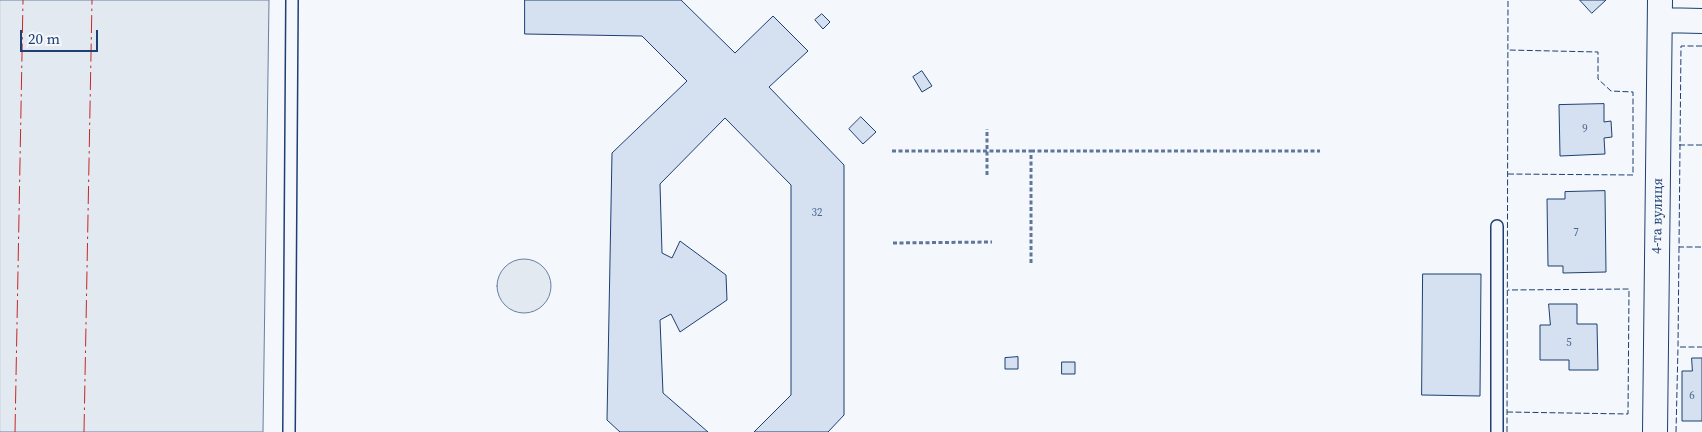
<!DOCTYPE html>
<meta charset="utf-8">
<style>
body{margin:0}
#map{position:relative;width:1702px;height:432px;overflow:hidden;background:#f4f7fb;font-family:"Source Serif 4",serif}
canvas{display:block}
.scale{position:absolute;left:20px;top:30px;width:78px;height:22px;box-sizing:border-box;border:2px solid #1d3f73;border-top:0;padding-left:6px;font-size:15px;line-height:18px;white-space:nowrap;color:#1d3f73;-webkit-text-stroke:4px #f4f7fb;paint-order:stroke}
</style>
<div id="map">
<canvas width="1702" height="432"></canvas>
<div class="scale">20 m</div>
</div>
<script>
const g = document.querySelector('canvas').getContext('2d');
g.lineJoin = 'round';
function paint(path, color) {
  g.fillStyle = color;
  g.fill(path, 'evenodd');
}
function trace(path, color, width, dash) {
  g.strokeStyle = color;
  g.lineWidth = width;
  g.lineCap = dash ? 'butt' : 'round';
  g.setLineDash(dash || []);
  g.stroke(path);
}
function write(font, color, halo, rows, align = 'center') {
  g.font = font + ' "Source Serif 4",serif';
  g.lineWidth = 4;
  g.setLineDash([]);
  g.textBaseline = 'middle';
  g.strokeStyle = halo;
  g.fillStyle = color;
  for (const [text, x, y, turn = 0] of rows) {
    g.save();
    g.translate(x, y);
    g.rotate((+turn || 0) * Math.PI / 180);
    g.textAlign = isNaN(turn) ? turn : align;
    if (halo) g.strokeText(text, 0, 0);
    g.fillText(text, 0, 0);
    g.restore();
  }
}
const green = new Path2D(`
 M0,0h269l-6,432h-263z
 M497 286a27 27 0 1 1 54 0a27 27 0 1 1-54 0Z`);
paint(green, '#e3e9f0');
trace(green, '#687fa3', 1);
const building = new Path2D(`
 M525,0h156l54,53 38,-37 35,35 -39,36 75,78v250l-16,17h-74l37,-37v-210l-66,-67 -65,66 2,69 10,5 8,-17 46,34 1,25 -47,32 -9,-18 -11,6 3,73 45,39h-88l-13,-12 5,-267 75,-72 -45,-45 -117,-2z
 M1580,0h26l-14,13z
 M822,14l8,8 -7,7 -8,-9z
 M922,71l10,15 -10,6 -9,-15z
 M1604,104v18l7,-1 1,16 -8,1 1,16 -45,2 -1,-51z
 M861,117l15,15 -13,12 -14,-15z
 M1605,191l1,81 -43,1v-7h-15l-1,-67h18v-7z
 M1423,274h58l-1,122 -58,-1z
 M1549,304h28v20h20l1,46h-29v-10h-29v-35h10z
 M1018,357v12h-13v-11z
 M1692,358h10v63h-20v-50h10z
 M1062,362h13v12h-13z`);
paint(building, '#d5e0f0');
trace(building, '#1d3f73', 1);
const service = new Path2D(`
 M1497,226v206
 M289,432l3,-432`);
const minor = new Path2D(`
 M1660,20l42,1
 M1655,432l5,-432`);
trace(service, '#1d3f73', 14);
trace(minor, '#1d3f73', 26);
trace(new Path2D(`
 M892,151h139v113
 M1031,151h289
 M987,175v-46
 M893,243l99,-1`), '#5e769c', 3, [4, 2.5]);
trace(service, '#f4f7fb', 11);
trace(minor, '#f4f7fb', 24);
trace(new Path2D(`
 M1702,46h-21l-2,201h23
 M1679,145h23
 M1508,174l125,1v-83l-22,-1 -13,-12v-27l-90,-2
 M1679,247l-1,100h24
 M1507,412l121,2 1,-125 -121,1
 M1507,432l1,-432
 M1676,432l2,-85`), '#1d3f73', 1, [6, 2.5]);
trace(new Path2D(`
 M15,432l8,-432
 M84,432l8,-432`), '#c62828', 1, [18, 4, 2.5, 4]);
write('11px', '#4b6792', null, [
 ["9",1585,129],
 ["32",817,213],
 ["7",1576,233],
 ["5",1569,343],
 ["6",1692,396]
]);
write('14px', '#1d3f73', '#f4f7fb', [
 ["4-та вулиця",1658,216,-89]
]);
</script>
